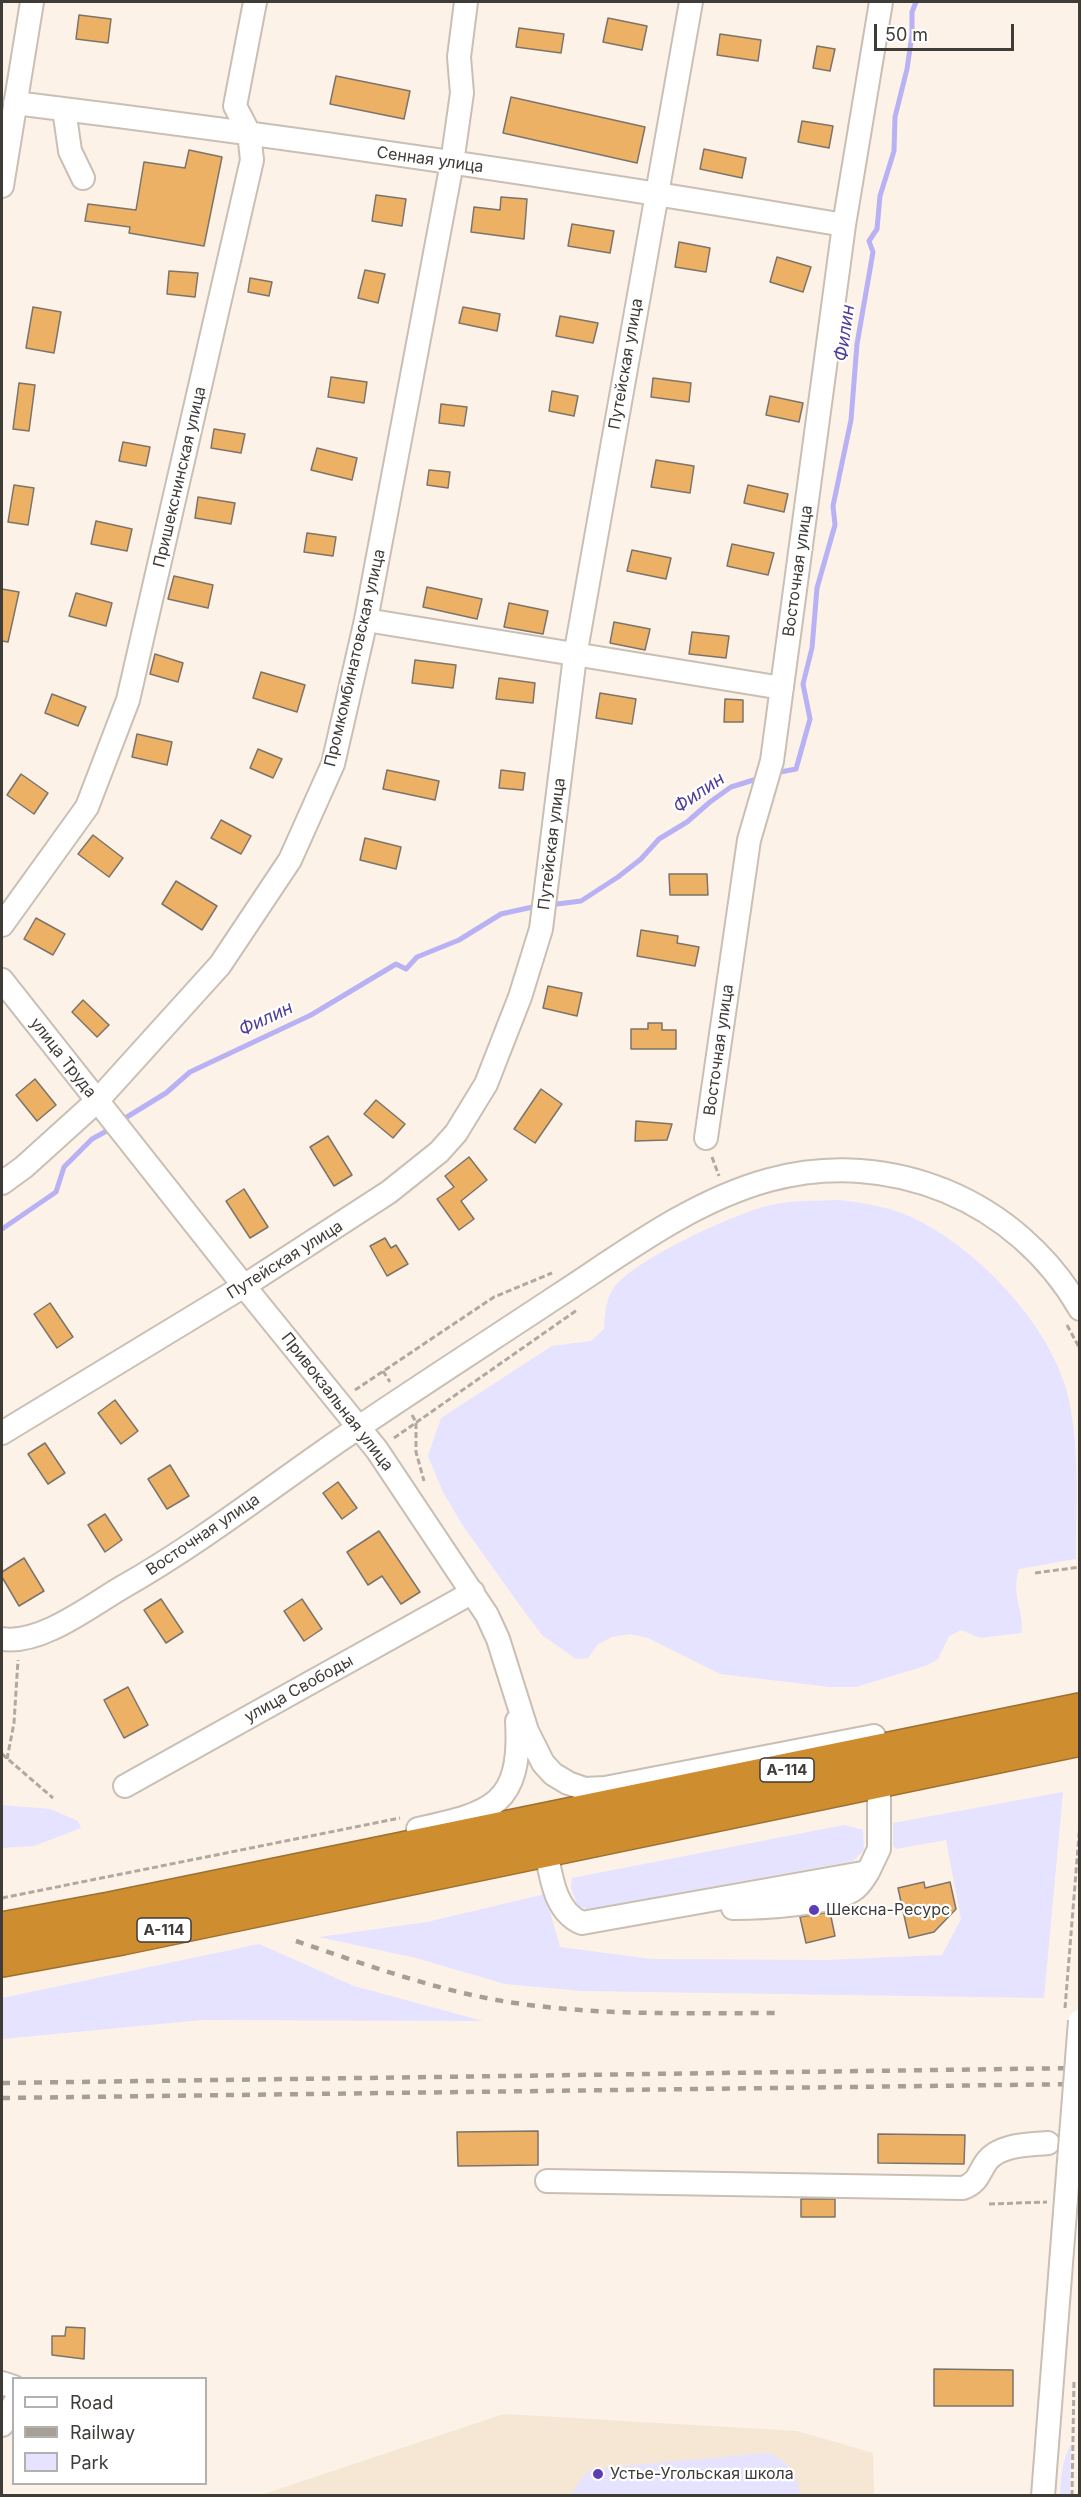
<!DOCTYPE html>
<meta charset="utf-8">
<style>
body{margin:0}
#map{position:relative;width:1081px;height:2497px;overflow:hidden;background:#fcf2e7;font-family:Inter,sans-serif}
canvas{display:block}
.frame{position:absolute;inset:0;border:3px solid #3f3b37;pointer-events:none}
.legend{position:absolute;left:12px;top:2377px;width:195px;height:108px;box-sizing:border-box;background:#fff;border:2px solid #b2b1af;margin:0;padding:8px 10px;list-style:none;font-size:18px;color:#3f3b37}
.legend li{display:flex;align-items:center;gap:12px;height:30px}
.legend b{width:30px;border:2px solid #b2b1af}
.scale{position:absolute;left:874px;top:24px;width:140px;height:27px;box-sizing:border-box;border:3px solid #3f3b37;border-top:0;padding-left:8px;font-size:18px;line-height:21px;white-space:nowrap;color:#3f3b37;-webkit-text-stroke:4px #fff;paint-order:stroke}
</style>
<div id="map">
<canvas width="1081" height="2497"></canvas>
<div class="frame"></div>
<ul class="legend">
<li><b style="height:8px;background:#fff"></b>Road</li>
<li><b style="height:8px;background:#a69f97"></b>Railway</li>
<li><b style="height:16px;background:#e5e3ff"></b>Park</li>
</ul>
<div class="scale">50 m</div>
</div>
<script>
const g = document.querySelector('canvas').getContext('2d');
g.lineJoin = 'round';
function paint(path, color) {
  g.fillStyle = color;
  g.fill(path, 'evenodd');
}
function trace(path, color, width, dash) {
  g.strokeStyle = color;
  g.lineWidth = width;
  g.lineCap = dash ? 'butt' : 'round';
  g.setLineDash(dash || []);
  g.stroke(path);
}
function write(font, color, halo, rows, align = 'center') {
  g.font = font + ' Inter,sans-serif';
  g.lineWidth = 4.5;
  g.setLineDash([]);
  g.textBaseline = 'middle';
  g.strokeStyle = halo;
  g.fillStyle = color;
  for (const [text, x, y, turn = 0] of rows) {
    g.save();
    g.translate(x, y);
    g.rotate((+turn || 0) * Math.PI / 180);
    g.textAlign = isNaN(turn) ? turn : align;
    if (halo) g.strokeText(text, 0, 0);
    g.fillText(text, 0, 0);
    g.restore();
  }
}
paint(new Path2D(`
 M504,2414l293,17 76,22 1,42 -616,1z`), '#f6e7d5');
paint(new Path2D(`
 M840,1200c24,3 49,7 71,17 64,30 132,100 154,168 16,55 11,118 11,174l-57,10c-9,28 7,45 2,64l-41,5 -19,-8 -12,6 -11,23 -10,6 -72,22h-26l-110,-13 -72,-36 -18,-4 -18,3 -14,7 -10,14 -12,1 -34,-24 -21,-28 -58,-81 -20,-34 -15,-36 13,-38 111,-72 39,-5 13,-12c1,-15 1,-27 9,-40 18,-28 124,-77 158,-84 22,-5 46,-4 69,-5z
 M1063,1792l-19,206 -462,-7 -77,-7 -89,-26 -97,-21 108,-15 118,-28 15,53 92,12 174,1 116,-5 19,-36 -15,-79 -50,9 -3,-4v-22z
 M2,1805l48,4 28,12 3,7 -47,18 -32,2z
 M844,1825l19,5 1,20 -11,11 -265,48 -10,-2 -7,-19 1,-10z
 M259,1944l95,42 129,35 -281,-1 -200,19v-41z
 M1071,2444l-1,51h-10c1,-19 2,-34 11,-51z
 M768,2453c21,9 29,19 32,42h-229l10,-16 10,-10z`), '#e5e3ff');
trace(new Path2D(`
 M775,773l21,-4 14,-50 -7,-35 9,-36 5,-60 18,-63 -2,-19 18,-86 6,-76 16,-92 -4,-11 8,-12 3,-33 14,-45 1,-34 12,-48 5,-34v-23l4,-10
 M549,905l32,-4 37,-24 23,-18 18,-20 28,-17 23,-20 21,-15 29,-9
 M122,1120l44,-27 24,-21 121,-57 85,-51 10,5 11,-12 42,-17 42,-26 36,-8
 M2,1229l54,-37 8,-25 28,-28 20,-11`), '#b8b2f4', 5);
const building = new Path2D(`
 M79,15l32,4 -3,24 -32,-4z
 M608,18l39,8 -5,24 -39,-8z
 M519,28l45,6 -3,19 -45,-6z
 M720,34l41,6 -3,21 -41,-6z
 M817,46l18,3 -5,22 -17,-3z
 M336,76l74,15 -6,28 -74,-15z
 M511,97l134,30 -8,36 -134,-30z
 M802,121l31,5 -4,22 -31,-6z
 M704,149l42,9 -4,20 -42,-9z
 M189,150l33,7 -18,89 -75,-13 1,-6 -45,-6 3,-17 48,6 8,-48 41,6z
 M376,195l30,4 -4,27 -30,-5z
 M501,197l26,2 -3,40 -53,-7 3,-25 26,3z
 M572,224l42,7 -4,22 -42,-7z
 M679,242l31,6 -4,24 -31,-5z
 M777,257l34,10 -8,25 -33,-10z
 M365,270l20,4 -7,29 -20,-5z
 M169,271l29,2 -3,24 -28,-3z
 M250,278l22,4 -3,14 -21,-4z
 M33,307l28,5 -7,41 -28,-5z
 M463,307l37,7 -3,17 -38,-8z
 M560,316l38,7 -5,20 -37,-7z
 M331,377l36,5 -3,21 -36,-6z
 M653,378l38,5 -2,19 -38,-5z
 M19,383l16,2 -6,46 -16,-2z
 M552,391l26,5 -4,20 -25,-5z
 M770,396l33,7 -4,19 -33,-7z
 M441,404l26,3 -3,19 -25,-3z
 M214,429l31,5 -4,19 -30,-5z
 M123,442l27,5 -4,19 -27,-5z
 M317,448l40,10 -5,22 -41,-10z
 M656,460l38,6 -4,27 -39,-6z
 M429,470l21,2 -2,16 -21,-3z
 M14,485l20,3 -6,37 -20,-3z
 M748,485l40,9 -4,18 -40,-9z
 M198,497l37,6 -4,21 -36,-6z
 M96,521l36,8 -5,22 -36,-7z
 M307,533l29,4 -3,19 -29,-4z
 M732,544l42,9 -6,22 -41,-9z
 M632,550l39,8 -5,21 -39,-8z
 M174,576l39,9 -5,23 -40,-9z
 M427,587l55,12 -5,20 -54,-12z
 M2,589l17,3 -11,50 -6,-1z
 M76,593l36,10 -6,23 -37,-10z
 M509,603l39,8 -5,23 -39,-7z
 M614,622l36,7 -5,21 -35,-7z
 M692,632l37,4 -3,22 -37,-4z
 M155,654l28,9 -5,19 -28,-8z
 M415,660l41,5 -3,23 -41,-5z
 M261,672l44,13 -8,27 -44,-14z
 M499,678l36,5 -2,20 -37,-4z
 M600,693l36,6 -4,25 -36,-6z
 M52,694l34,13 -8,19 -33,-13z
 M725,699l18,1v22h-19z
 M137,734l35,8 -5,23 -35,-8z
 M258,749l24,10 -9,19 -23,-10z
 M387,770l52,11 -4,19 -52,-11z
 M501,770l24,3 -2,17 -24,-2z
 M21,774l27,19 -14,21 -27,-19z
 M221,820l30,16 -10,18 -30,-16z
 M93,835l30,23 -14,19 -31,-23z
 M365,838l36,9 -5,22 -36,-9z
 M669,874h38l1,21h-38z
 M176,881l41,25 -15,24 -40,-26z
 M36,918l29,16 -12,21 -29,-16z
 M641,930l37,6 -1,7 22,4 -4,19 -58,-10z
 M548,986l34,7 -5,23 -34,-8z
 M83,1000l26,25 -12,12 -25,-25z
 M648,1023h14v7h14v19h-45v-20h17z
 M35,1079l21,26 -19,16 -21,-26z
 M541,1089l21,15 -27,39 -21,-14z
 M376,1100l29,24 -12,14 -29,-24z
 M636,1121l36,3 -5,16 -32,1z
 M328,1136l24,39 -18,11 -24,-39z
 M469,1157l18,23 -26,21 13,18 -15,11 -22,-31 17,-12 -9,-11z
 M244,1189l24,38 -18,11 -24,-37z
 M385,1238l6,10 5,-3 12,19 -21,12 -17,-30z
 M50,1303l23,34 -16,11 -23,-34z
 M115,1400l23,31 -17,13 -23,-31z
 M45,1443l20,30 -17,11 -20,-30z
 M170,1465l19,31 -22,13 -19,-30z
 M338,1482l19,26 -15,11 -19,-26z
 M105,1514l17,26 -17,12 -17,-27z
 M379,1531l41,61 -19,12 -19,-28 -14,9 -21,-33z
 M24,1558l20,33 -25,15 -17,-29v-5z
 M161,1599l22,33 -17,11 -22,-33z
 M302,1599l20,30 -18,12 -20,-30z
 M128,1687l20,38 -24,13 -20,-38z
 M924,1882l1,6 25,-6 6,27 -22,23 -25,6 -11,-50z
 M830,1912l5,24 -29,7 -6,-26z
 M538,2131v34l-80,1 -1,-34z
 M878,2134l87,1 -1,29 -86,-1z
 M801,2199h34v18h-34z
 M66,2327l19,1 -1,31 -32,-4v-19h13z
 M934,2369l79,1v36h-79z`);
paint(building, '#ecb165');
trace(building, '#7c746a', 1.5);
const minor = new Path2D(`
 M15,103c277,34 554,75 829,122
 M64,109l6,42 13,27
 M2,186l30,-184
 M366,620l416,68
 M2,925l85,-118 41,-107 124,-540 -3,-27 -14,-27 20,-104
 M2,980l242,306 133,164 110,165 11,24 29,92 16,32 10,11 15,9 17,6 20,-1 269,-52
 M706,1138l43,-298 23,-79 72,-536 37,-223
 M2,1183l22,-16 73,-66 123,-136 70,-105 43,-96 33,-144 86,-457 10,-70 -3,-36 7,-55
 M2,1433l242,-147 145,-94 50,-40 17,-19 30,-49 34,-87 21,-68 34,-273 116,-654
 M2,1639c38,6 87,-32 119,-51 76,-43 144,-96 216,-146 73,-50 148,-98 222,-147 66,-43 133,-94 210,-115 121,-33 248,20 311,129
 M125,1786l348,-194
 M418,1829c74,-16 104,-24 99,-108
 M546,1851c5,26 9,61 36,72l286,-51 11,-23v-70
 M733,1908c27,0 99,-4 120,-18 7,-4 11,-12 15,-18
 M547,2181l416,7c16,-6 15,-15 24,-27 13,-17 42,-16 61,-18
 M2,2383l12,4
 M2,2425l12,-21
 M1043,2496l23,-297`);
const highway = new Path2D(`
 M2,1929l108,-20 970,-199
 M2,1960l120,-22 958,-199`);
trace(minor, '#c9bfb4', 26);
trace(highway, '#9c7031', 36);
trace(new Path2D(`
 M712,1157l7,19
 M1067,1325l13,24
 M383,1371l7,11
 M355,1390l139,-93 58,-24
 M412,1415l4,7v30l8,29
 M394,1438l183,-128
 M1035,1573l45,-6
 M2,1754l51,44
 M7,1759l7,-36 4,-63
 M2,1898l398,-80
 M989,2204l58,-2
 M1072,2496l2,-116`), '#b1a9a1', 3, [6, 3]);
trace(minor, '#fff', 22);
trace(highway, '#ce8d2e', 33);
trace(new Path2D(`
 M296,1941c71,24 144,51 219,62 88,13 177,10 265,10
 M2,2083l1078,-15
 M2,2098l1078,-14`), '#a69f97', 4.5, [8, 8]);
const minorBridge = new Path2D(`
 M1066,2199l14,-178`);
trace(minorBridge, '#c9bfb4', 26, []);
trace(new Path2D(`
 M1065,2008l15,-185`), '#b1a9a1', 3, [6, 3]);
trace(minorBridge, '#fff', 22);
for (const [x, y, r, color] of [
 [814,1910,6,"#5b3eb7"],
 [598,2474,6,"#5b3eb7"]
]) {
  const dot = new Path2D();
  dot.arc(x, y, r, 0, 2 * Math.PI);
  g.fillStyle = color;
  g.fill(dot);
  trace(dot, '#fff', 2);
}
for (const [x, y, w] of [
 [787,1770,54],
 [164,1930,54]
]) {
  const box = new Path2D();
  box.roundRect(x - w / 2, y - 12, w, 24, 4.5);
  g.fillStyle = '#fff';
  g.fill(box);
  trace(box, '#3f3b37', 1.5);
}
write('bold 15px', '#3f3b37', null, [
 ["А-114",787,1770],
 ["А-114",164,1930]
]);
write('16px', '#3f3b37', '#fff', [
 ["Сенная улица",430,160,8],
 ["Путейская улица",626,364,-80],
 ["Пришекснинская улица",180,477,-77],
 ["Восточная улица",798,571,-82],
 ["Промкомбинатовская улица",355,658,-77],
 ["Путейская улица",552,844,-83],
 ["Восточная улица",719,1050,-82],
 ["улица Труда",63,1058,52],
 ["Путейская улица",285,1260,-32],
 ["Привокзальная улица",337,1402,52],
 ["Восточная улица",203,1535,-34],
 ["улица Свободы",299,1689,-29]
]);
write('16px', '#3f3b37', '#fff', [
 ["Шексна-Ресурс",826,1910],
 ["Устье-Угольская школа",610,2474]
], 'left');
write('italic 18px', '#503d9b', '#fff', [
 ["Филин",845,333,-82],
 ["Филин",699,793,-34],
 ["Филин",266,1019,-25]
]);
</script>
